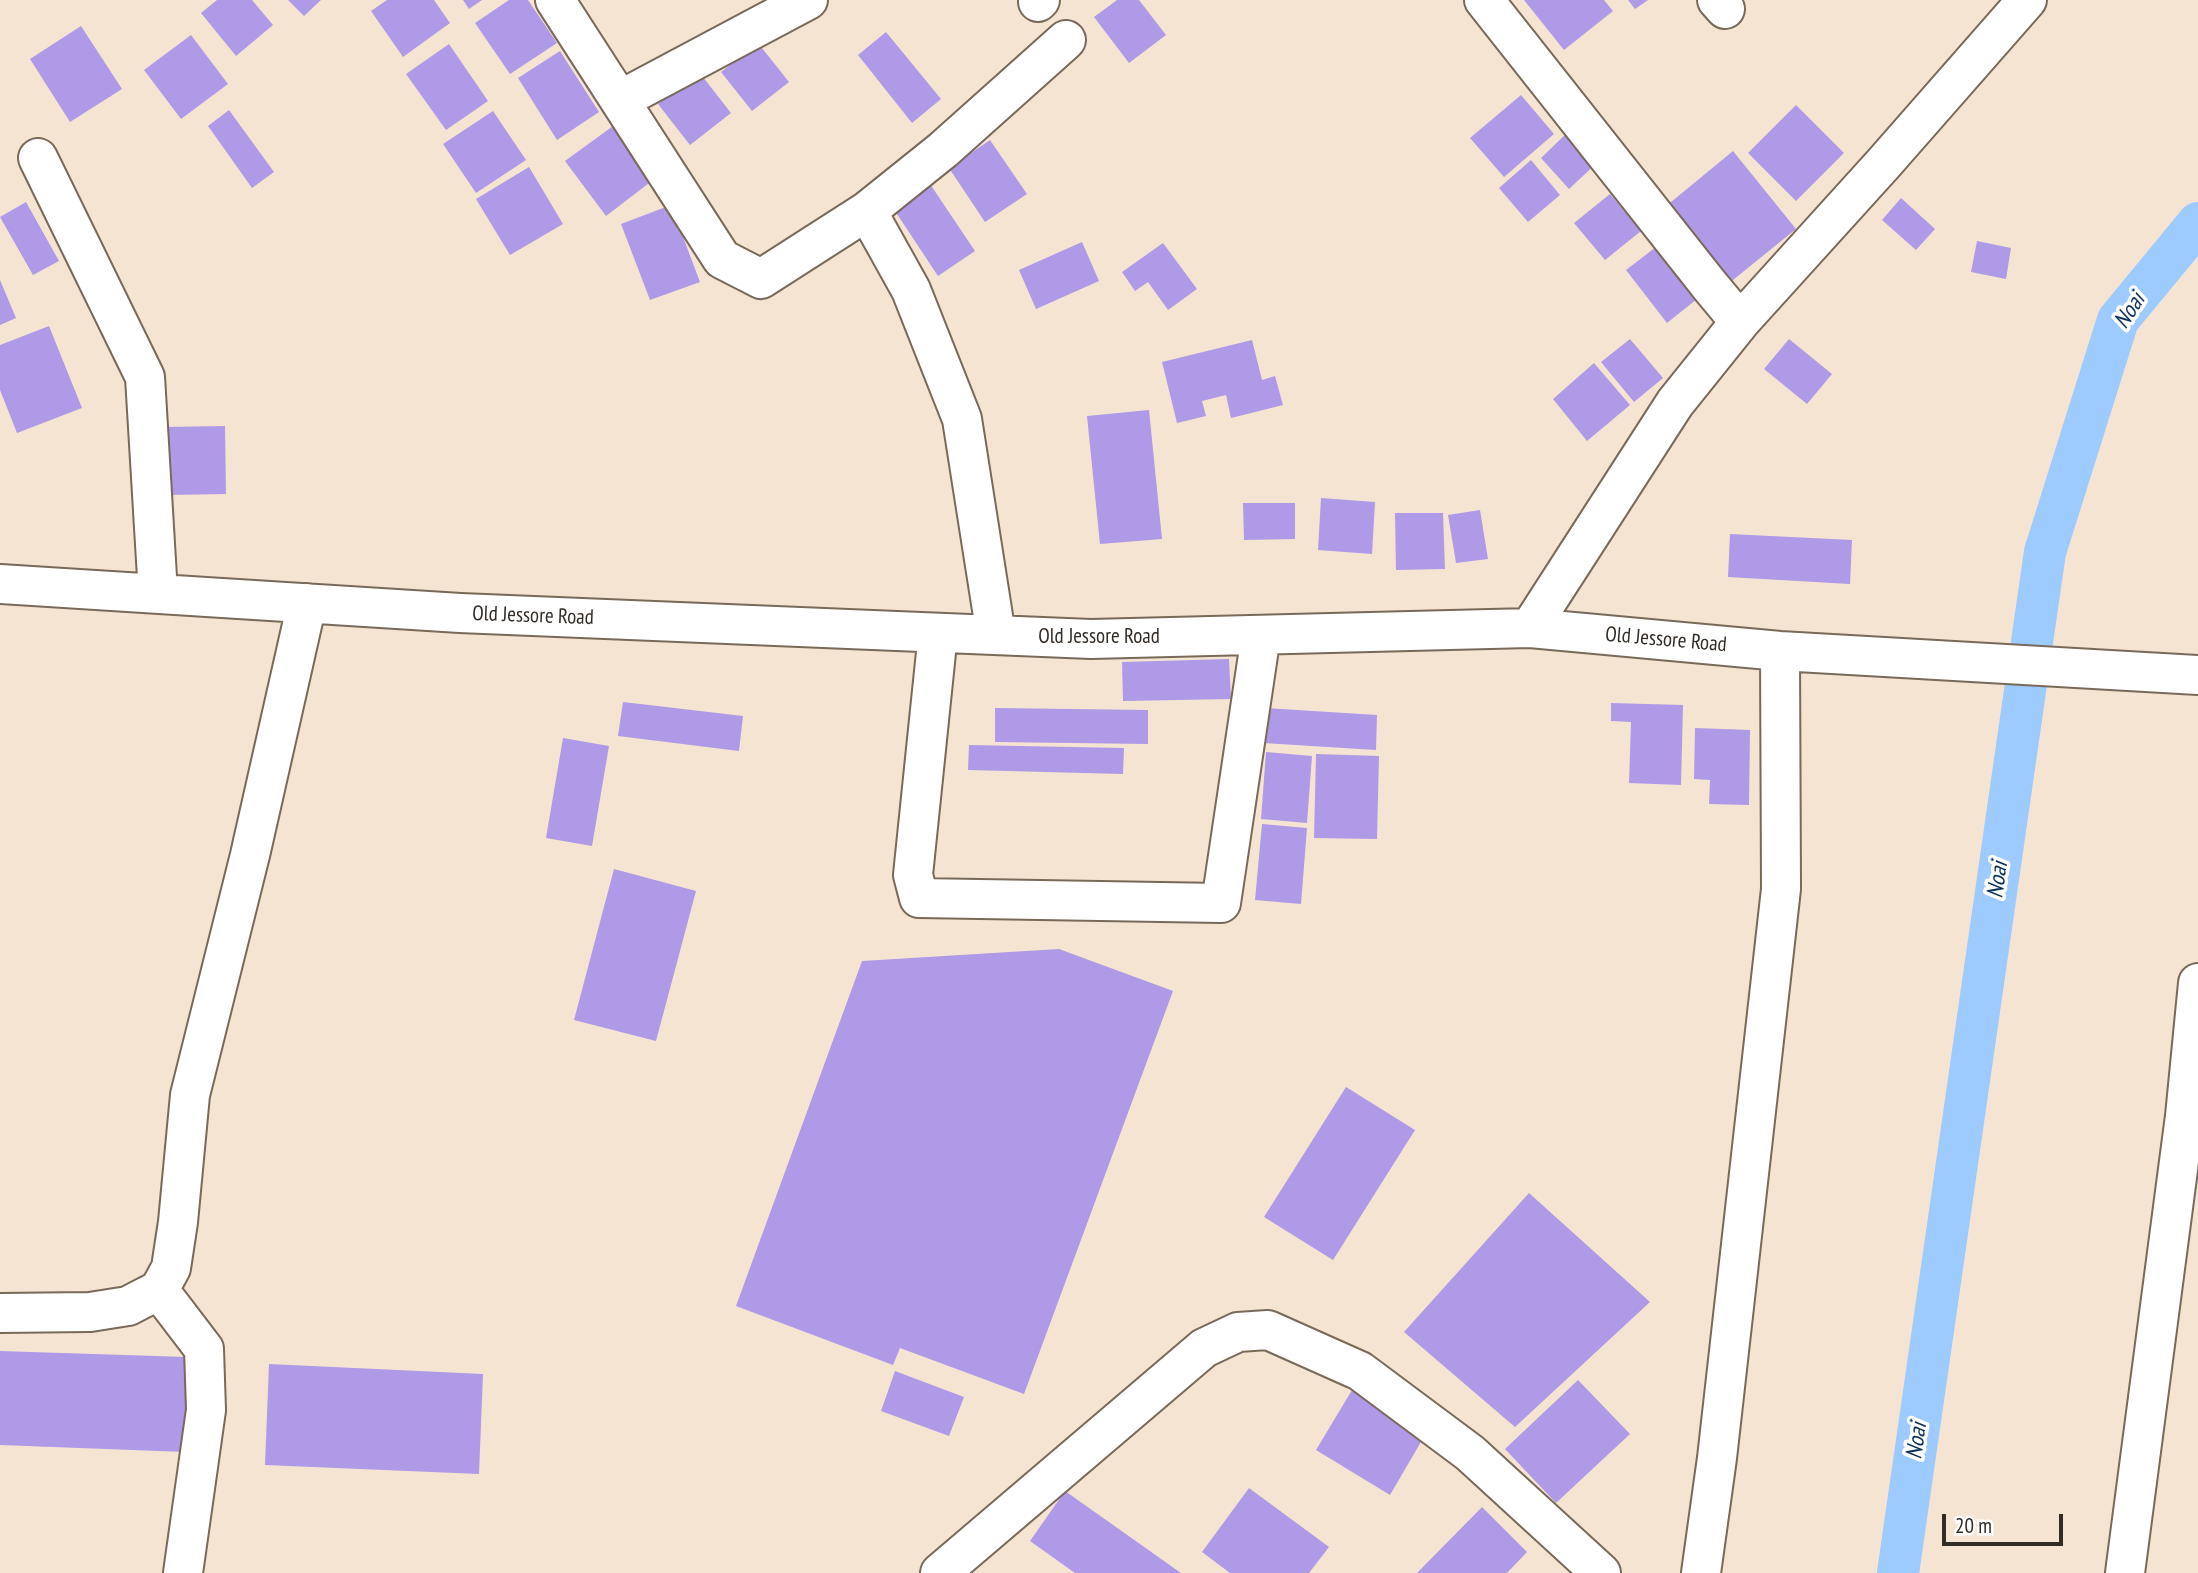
<!DOCTYPE html>
<style>
body{margin:0}
#map{position:relative;width:2198px;height:1573px;overflow:hidden;background:#f5e4d2;font-family:"PT Sans Narrow",sans-serif}
canvas{display:block}
.scale{position:absolute;left:1942px;top:1514px;width:121px;height:32px;box-sizing:border-box;border:4px solid #322c25;border-top:0;padding-left:9px;font-size:21px;line-height:24px;white-space:nowrap;color:#322c25;-webkit-text-stroke:5px #fff;paint-order:stroke}
</style>
<div id="map">
<canvas width="2198" height="1573"></canvas>
<div class="scale">20 m</div>
</div>
<script>
const g = document.querySelector('canvas').getContext('2d');
g.lineJoin = 'round';
function trace(path, color, width, dash) {
  g.strokeStyle = color;
  g.lineWidth = width;
  g.lineCap = dash ? 'butt' : 'round';
  g.setLineDash(dash || []);
  g.stroke(path);
}
function paint(path, color) {
  g.fillStyle = color;
  g.fill(path, 'evenodd');
}
function write(font, color, halo, rows, align = 'center') {
  g.font = font + ' "PT Sans Narrow",sans-serif';
  g.lineWidth = 7;
  g.setLineDash([]);
  g.textBaseline = 'middle';
  g.strokeStyle = halo;
  g.fillStyle = color;
  for (const [text, x, y, turn = 0] of rows) {
    g.save();
    g.translate(x, y);
    g.rotate((+turn || 0) * Math.PI / 180);
    g.textAlign = isNaN(turn) ? turn : align;
    if (halo) g.strokeText(text, 0, 0);
    g.fillText(text, 0, 0);
    g.restore();
  }
}
trace(new Path2D(`
 M1898,1573l147,-1021 73,-232 80,-97`), '#9dcaff', 42);
paint(new Path2D(`
 M217,0h35l21,25 -37,31 -35,-43z
 M288,0h33l-17,16z
 M387,0h47l16,23 -47,34 -32,-46z
 M463,0h19l-13,9z
 M509,0h19l29,43 -47,31 -35,-51z
 M1117,0h22l27,35 -37,28 -35,-46z
 M1524,0h80l9,11 -49,39z
 M1628,0h20l-13,9z
 M81,26l41,63 -52,33 -40,-63z
 M886,32l55,67 -29,24 -54,-68z
 M191,35l37,49 -47,35 -37,-49z
 M758,43l31,39 -37,29 -31,-39z
 M449,44l39,57 -42,29 -40,-56z
 M560,51l39,61 -42,28 -39,-62z
 M699,72l32,41 -41,32 -32,-41z
 M1521,95l33,39 -50,43 -34,-39z
 M1796,105l48,48 -48,48 -48,-48z
 M229,110l45,62 -22,16 -44,-62z
 M493,111l33,49 -50,33 -33,-49z
 M613,126l40,54 -47,36 -41,-55z
 M1571,129l29,31 -31,29 -28,-31z
 M990,140l37,54 -42,28 -36,-54z
 M1733,151l63,78 -68,55 -63,-77z
 M1531,160l29,35 -32,27 -29,-34z
 M529,167l34,57 -53,31 -34,-56z
 M928,181l47,70 -37,25 -47,-71z
 M1610,194l31,37 -36,29 -31,-37z
 M1901,198l34,31 -19,21 -34,-30z
 M26,202l33,59 -26,14 -33,-58z
 M671,205l29,77 -50,18 -29,-76z
 M1977,241l34,7 -5,31 -35,-7z
 M1082,242l17,39 -63,28 -17,-39z
 M1163,243l34,46 -29,21 -20,-28 -13,9 -13,-19z
 M1656,247l41,52 -30,24 -41,-53z
 M0,280l16,38 -16,7z
 M49,326l33,82 -65,25 -17,-43v-45z
 M1630,339l33,39 -29,24 -33,-40z
 M1789,339l43,35 -25,30 -43,-35z
 M1252,340l10,40 13,-4 8,29 -52,13 -5,-23 -24,6 4,15 -29,7 -15,-61z
 M1594,363l36,42 -43,36 -34,-42z
 M1149,410l13,129 -62,5 -13,-128z
 M225,426l1,68 -60,1 -1,-68z
 M1321,498l54,4 -3,52 -54,-4z
 M1243,503h52v36l-51,1z
 M1480,510l8,49 -32,4 -8,-48z
 M1395,513h48l2,56 -49,1z
 M1730,534l122,6 -2,44 -122,-7z
 M1229,659l2,40 -108,2 -1,-39z
 M623,702l120,14 -4,35 -121,-15z
 M1611,703l72,2 -2,80 -52,-2 2,-61 -20,-1z
 M995,708l153,2v34l-153,-2z
 M1265,708l112,7 -1,35 -113,-7z
 M1695,728l55,2 -1,75 -40,-1 1,-24 -16,-1z
 M563,738l46,8 -17,100 -46,-8z
 M969,745l155,3 -1,26 -155,-4z
 M1266,752l46,4 -5,67 -46,-4z
 M1316,754l63,2 -2,83 -63,-1z
 M1262,824l45,4 -6,76 -46,-4z
 M614,869l82,22 -40,150 -82,-21z
 M1059,949l114,42 -149,403 -124,-46 -7,17 -157,-59 126,-345z
 M1346,1087l69,43 -82,130 -69,-43z
 M1529,1193l121,109 -135,125 -111,-95z
 M0,1351l187,6 -2,95 -185,-7z
 M269,1364l214,10 -4,100 -214,-9z
 M895,1371l69,26 -15,39 -68,-25z
 M1578,1380l52,54 -74,69 -51,-54z
 M1352,1390l73,45 -35,60 -74,-45z
 M1249,1488l80,59 -20,26h-79l-28,-21z
 M1065,1491l116,82h-106l-45,-32z
 M1482,1507l45,45 -20,21h-90z`), '#ae9ae7');
const minor = new Path2D(`
 M555,0l167,259 39,20 106,-68 44,79 51,129 34,216
 M1484,0l226,286 30,36
 M1717,0l8,9
 M1038,2l2,-2
 M620,100l188,-100
 M38,158l107,219 13,217
 M867,211l76,-61 123,-110
 M0,584l460,29 631,26 439,-11 250,23 418,24
 M1530,628l145,-225 65,-81 144,-159 143,-163
 M938,633l-25,242 6,23 302,5 40,-268
 M159,1290l45,59 2,61 -23,163
 M0,1313l90,-1 38,-6 31,-16 12,-22 7,-46 12,-127 60,-240 57,-252
 M940,1573l264,-225 34,-16 30,-2 92,41 110,82 131,120
 M1701,1573l16,-115 64,-569 -1,-238
 M2125,1573l60,-457 13,-133`);
trace(minor, '#786959', 42);
trace(minor, '#fff', 38);
write('21px', '#322c25', '#fff', [
 ["Old Jessore Road",533,616,2],
 ["Old Jessore Road",1099,637],
 ["Old Jessore Road",1666,640,5]
]);
write('italic 23px', '#0a315a', '#fff', [
 ["Noai",2130,311,-57],
 ["Noai",1998,880,-82],
 ["Noai",1917,1441,-82]
]);
</script>
